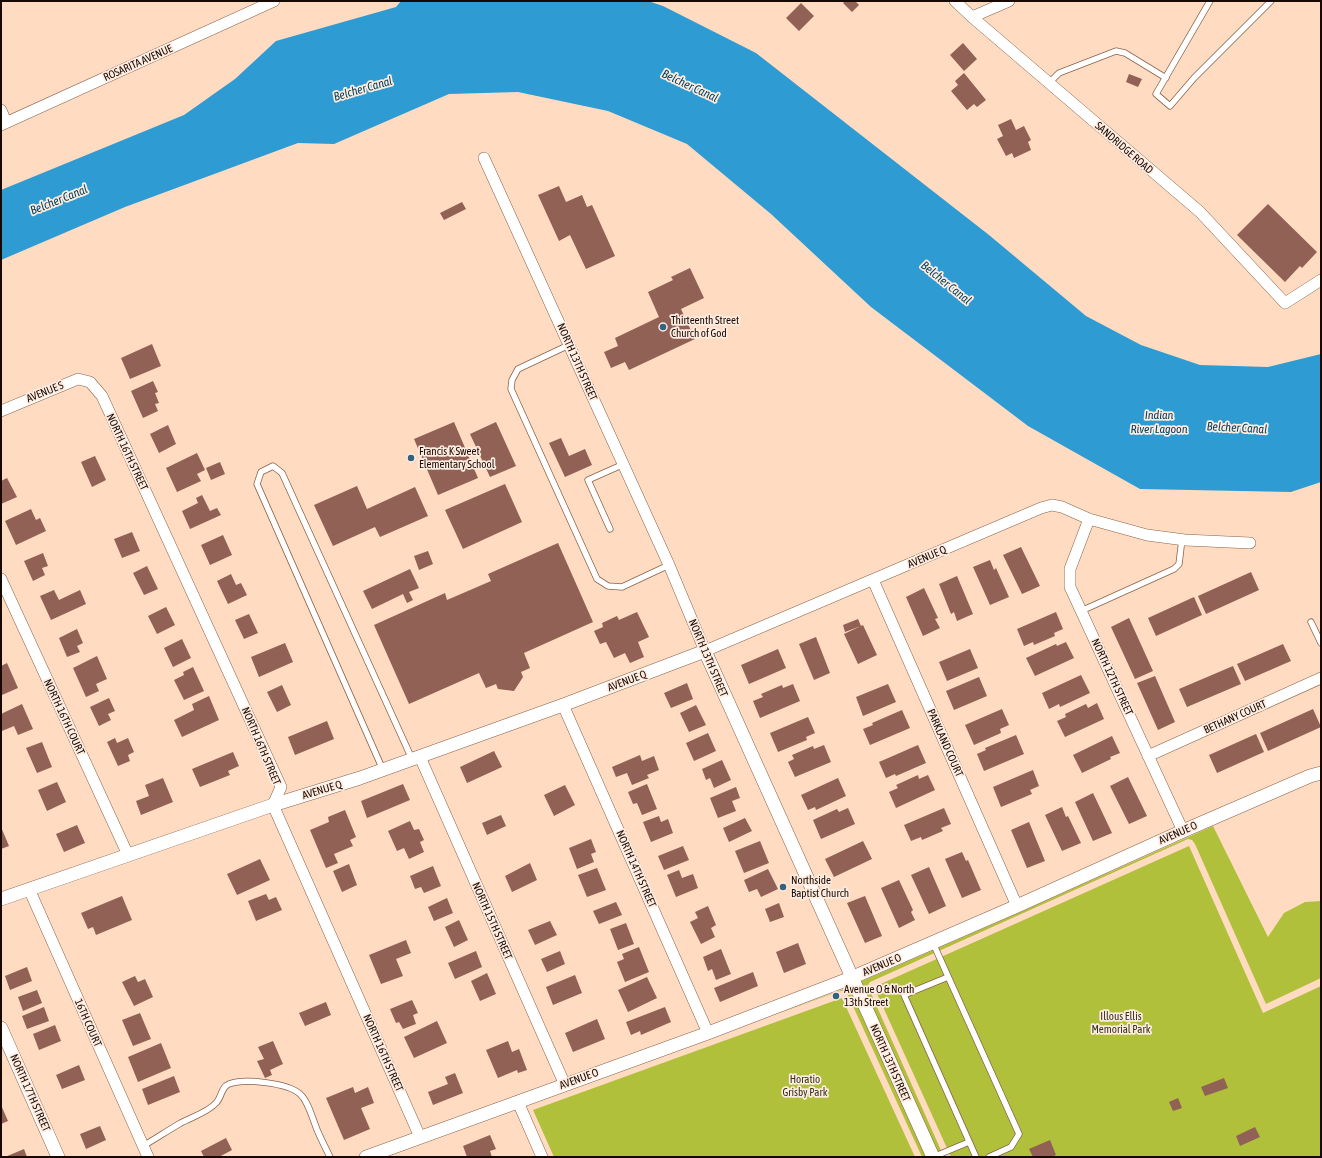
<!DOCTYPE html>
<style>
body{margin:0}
#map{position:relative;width:1322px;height:1158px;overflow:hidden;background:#ffdbc2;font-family:"Asap Condensed",sans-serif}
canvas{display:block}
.frame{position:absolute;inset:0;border:2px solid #170902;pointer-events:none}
</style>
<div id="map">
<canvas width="1322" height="1158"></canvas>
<div class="frame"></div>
</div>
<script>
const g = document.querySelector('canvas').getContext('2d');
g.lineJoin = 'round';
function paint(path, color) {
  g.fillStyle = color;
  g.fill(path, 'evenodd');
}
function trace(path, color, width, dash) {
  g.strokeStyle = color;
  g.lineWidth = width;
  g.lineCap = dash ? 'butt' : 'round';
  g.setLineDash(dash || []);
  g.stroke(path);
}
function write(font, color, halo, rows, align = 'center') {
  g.font = font + ' "Asap Condensed",sans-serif';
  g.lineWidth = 3.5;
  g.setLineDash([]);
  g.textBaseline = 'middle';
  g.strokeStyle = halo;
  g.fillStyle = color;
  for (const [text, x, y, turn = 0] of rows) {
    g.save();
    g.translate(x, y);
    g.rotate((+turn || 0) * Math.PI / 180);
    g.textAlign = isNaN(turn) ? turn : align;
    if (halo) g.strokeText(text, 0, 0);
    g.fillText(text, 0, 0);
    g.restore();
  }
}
paint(new Path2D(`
 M1213,826l55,111 16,-24 21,-11 16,-1v77l-55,26 -71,-160 -3,-4 -4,-1 -318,143 -2,3 1,4 75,168h-4l-80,-175 154,-67z
 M1189,846l74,167 58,-27v171h-370l-77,-170z
 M849,987l77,170h-4l-75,-164 -3,-2h-4l-65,24z
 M842,998l73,159h-361l-21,-47z`), '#b0c03b');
paint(new Path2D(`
 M401,1h247l15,5 93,47 233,182 97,81 55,29 59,20 68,2 53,-13v128l-30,10 -151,-3 -112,-63 -157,-119 -100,-93 -84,-70 -79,-33 -90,-19 -69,2 -115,50 -36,-1 -173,64 -124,53v-70l183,-75 51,-36 41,-38 120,-34z`), '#2e9bd2');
paint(new Path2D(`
 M845,1h10l4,4 -7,7 -9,-9z
 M801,3l13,13 -15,15 -13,-13z
 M963,43l14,16 -13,12 -14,-16z
 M964,73l22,27 -9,7 -3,-3 -7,6 -16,-19 7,-6 -3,-4z
 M1129,74l13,5 -4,8 -12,-5z
 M1011,119l5,11 8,-4 7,14 -3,2 3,8 -17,8 -2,-5 -6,3 -9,-17 6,-3 -5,-11z
 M559,186l7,16 16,-7 5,12 5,-2 23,51 -29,13 -16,-34 -11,6 -21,-46z
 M462,202l4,7 -22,11 -4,-7z
 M1268,204l49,48 -15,16 -2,-2 -15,16 -48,-47z
 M690,268l14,30 -23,11 14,30 -66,31 -4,-8 -14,6 -7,-16 14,-6 -3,-8 44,-21 -11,-25 25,-12 -2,-3z
 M152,344l9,22 -31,13 -9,-21z
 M153,381l5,11 -3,1 4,10 -4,1 3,7 -15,7 -12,-27z
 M454,422l24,56 -40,17 -24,-56z
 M496,422l20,44 -26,11 -20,-43z
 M168,425l8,19 -17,9 -9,-19z
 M561,438l8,18 16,-7 7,16 -27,12 -16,-34z
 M197,453l8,17 -8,4 4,7 -24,11 -11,-24z
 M95,456l11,24 -14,7 -11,-25z
 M220,462l5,12 -14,6 -5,-12z
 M7,478l10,19 -16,7v-23z
 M505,484l17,38 -59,27 -18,-39z
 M357,486l10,23 48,-22 13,29 -48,21 -5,-10 -42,19 -19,-41z
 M202,495l8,16 7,-3 4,7 -31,14 -8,-18 16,-8 -2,-5z
 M31,509l5,11 4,-2 6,13 -30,14 -11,-24z
 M132,532l8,19 -18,7 -8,-19z
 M223,535l9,20 -22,10 -9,-20z
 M558,543l35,79 -69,31 6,15 -9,4 2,5 -9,14 -16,-2 -2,-5 -10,4 -7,-15 -70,31 -35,-79 71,-32 2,7 44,-19 -3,-7z
 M1021,547l19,39 -18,8 -19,-39z
 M428,551l5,13 -14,6 -5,-14z
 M43,553l5,13 -6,2 3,7 -12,6 -9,-20z
 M990,560l4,10 2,-2 13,29 -19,8 -17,-38z
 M147,566l11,23 -14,6 -11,-22z
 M410,569l9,19 -10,4 4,8 -6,3 -4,-9 -31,15 -9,-18z
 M1251,572l8,18 -53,24 -8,-18z
 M231,574l5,11 5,-2 6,12 -19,9 -11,-23z
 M957,576l16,38 -16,7 -3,-9 -3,2 -12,-30z
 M924,588l14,30 -3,1 5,9 -17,8 -17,-39z
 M54,590l5,10 21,-10 6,14 -35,16 -11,-24z
 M1194,597l8,18 -46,21 -8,-18z
 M166,607l9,18 -18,9 -9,-18z
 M637,612l12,25 -11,5 6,15 -14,6 -5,-10 -11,5 -8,-16 -6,2 -6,-13 9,-4 -1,-4 15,-7 2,4z
 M1056,612l7,17 -9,4 1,3 -21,9 -1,-3 -9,4 -7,-17z
 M249,614l9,19 -14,6 -9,-19z
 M1129,618l24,53 -18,8 -24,-52z
 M858,619l3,7 -16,6 -2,-7z
 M863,625l14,30 -19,9 -14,-30z
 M77,629l6,14 -6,3 3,6 -13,5 -8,-19z
 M816,637l14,36 -16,7 -15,-36z
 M182,639l9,19 -18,9 -9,-19z
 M1066,642l8,16 -39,18 -9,-18 30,-14 1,2z
 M285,643l8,19 -34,15 -8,-20z
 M1283,644l8,17 -46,20 -8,-17z
 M778,649l8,19 -37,16 -8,-19z
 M970,649l8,19 -31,13 -8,-19z
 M97,656l10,23 -11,5 3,7 -13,6 -13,-29z
 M7,663l11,25 -16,7 -1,-3v-26z
 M1233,666l8,18 -54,23 -8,-18z
 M193,667l11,24 -20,9 -10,-20 10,-5 -1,-3z
 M1081,675l9,18 -30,14 -1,-3 -10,5 -7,-16z
 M1155,676l20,46 -17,8 -21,-47z
 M979,677l8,19 -33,14 -8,-19z
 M687,683l6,16 -22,9 -7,-15z
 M793,684l7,17 -40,17 -7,-17 10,-4 -2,-3 21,-9 1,3z
 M888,684l8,18 -33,14 -7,-19z
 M282,685l9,20 -14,7 -10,-20z
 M209,696l10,24 -37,17 -8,-17 20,-10 -2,-6z
 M109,698l6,13 -7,3 3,6 -12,6 -9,-19z
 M1097,703l7,16 -39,18 -8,-16 9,-4 -1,-3 21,-10 2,4z
 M22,704l11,25 -15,6 -4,-9 -12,5 -1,-17z
 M696,705l10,20 -17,7 -9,-19z
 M1002,709l7,16 -9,4 1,4 -27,12 -9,-20z
 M1313,709l8,18 -53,24 -8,-18z
 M902,710l8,18 -40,17 -7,-16 10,-4 -1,-2z
 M808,717l7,16 -9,4 1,3 -29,12 -8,-19z
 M327,721l7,18 -39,16 -7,-18z
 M708,733l8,18 -22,10 -8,-18z
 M1256,734l8,18 -47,21 -8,-18z
 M1016,735l8,19 -40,17 -7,-17 9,-4 -1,-2z
 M1112,736l8,17 -10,4 1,2 -29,14 -9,-18z
 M115,738l2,5 11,-5 6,14 -6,3 2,6 -12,5 -11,-24z
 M42,742l10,25 -15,6 -11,-25z
 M824,745l7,17 -36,15 -7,-15 6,-3 -2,-4 21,-9 1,3z
 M918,745l8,18 -30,13 -1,-2 -9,4 -7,-16z
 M494,751l8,16 -35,16 -7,-16z
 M233,752l6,14 -11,5 2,4 -30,12 -8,-18z
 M640,755l2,6 12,-5 5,14 -12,5 2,3 -17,7 -5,-12 -11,4 -4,-10z
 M722,760l9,20 -17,8 -4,-10 -4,2 -4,-11z
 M1033,770l6,16 -9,4 2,4 -31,13 -8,-20z
 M918,775l1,4 9,-4 7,15 -39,18 -7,-16 9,-4 -2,-3z
 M1128,777l19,39 -18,8 -19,-38z
 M163,778l10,24 -32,13 -5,-14 13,-5 -4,-11z
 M838,778l8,18 -30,14 -1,-3 -7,3 -7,-15z
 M57,782l9,20 -19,9 -9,-21z
 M403,784l7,16 -43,18 -6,-17z
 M647,784l10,25 -15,6 -5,-12 -4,1 -5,-12z
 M565,785l10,20 -21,11 -10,-21z
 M736,787l4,11 -8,3 4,10 -18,7 -8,-20z
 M1093,793l19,40 -19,8 -18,-39z
 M1062,807l4,10 2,-1 13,27 -19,8 -17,-36z
 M848,808l7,16 -34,15 -8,-19 24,-11 2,3z
 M944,808l7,16 -10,4 2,3 -21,9 -1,-3 -10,4 -7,-16z
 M345,810l11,27 -6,3 3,6 -19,8 4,9 -12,5 -16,-38 19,-8 -1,-5z
 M501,815l5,11 -19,9 -5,-12z
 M659,816l2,6 7,-3 5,14 -22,9 -8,-20z
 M745,818l7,13 -23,11 -6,-14z
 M410,821l4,9 5,-1 5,11 -4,2 4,10 -15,7 -5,-11 -7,3 -9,-20z
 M1029,822l16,39 -18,7 -16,-38z
 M77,825l8,18 -21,9 -8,-18z
 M1,827l8,19 -8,3z
 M591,839l5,13 -5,2 3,8 -17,7 -8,-21z
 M760,841l9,22 -25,10 -9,-22z
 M863,841l9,18 -38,18 -9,-18z
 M683,846l6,14 -25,10 -6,-14z
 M962,852l4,9 2,-1 13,30 -19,8 -17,-39z
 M260,859l10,21 -33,15 -10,-21z
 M530,863l7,17 -25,12 -7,-16z
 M349,864l8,21 -15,7 -9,-21z
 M433,866l8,20 -17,7 -3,-6 -6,2 -5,-13z
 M929,867l17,39 -17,8 -18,-39z
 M597,868l9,22 -19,7 -9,-22z
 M768,869l10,20 -17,8 -4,-8 -8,3 -5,-12z
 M679,870l3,8 11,-4 5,14 -22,9 -9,-22z
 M899,880l14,30 -2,2 4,8 -16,8 -18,-40z
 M266,894l3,6 7,-3 6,13 -26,11 -8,-20z
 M122,896l10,24 -36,15 -3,-8 -5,2 -7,-16z
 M865,896l17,40 -17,7 -18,-40z
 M447,898l6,15 -19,8 -6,-14z
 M616,902l6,13 -23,9 -6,-13z
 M779,903l5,14 -14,5 -5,-13z
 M708,906l8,19 -5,3 4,9 -14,7 -11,-22 8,-4 -3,-6z
 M459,920l9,20 -14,7 -9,-20z
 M550,921l7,14 -22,10 -7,-15z
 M626,923l8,21 -16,6 -8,-21z
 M406,940l5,13 -15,6 7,17 -22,8 -12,-29z
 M798,943l8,21 -22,9 -8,-21z
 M639,947l10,25 -24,10 -8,-20 7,-3 -2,-5z
 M721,949l10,25 -15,6 -4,-11 -4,2 -5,-14z
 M476,951l6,16 -27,12 -7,-16z
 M560,951l5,13 -18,8 -6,-13z
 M27,967l5,14 -22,9 -5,-14z
 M753,972l5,14 -38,16 -6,-14z
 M487,973l9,21 -16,7 -9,-20z
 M575,975l7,18 -29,12 -7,-18z
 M135,976l3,6 7,-3 8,18 -19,9 -12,-24z
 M647,977l10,21 -29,14 -10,-22z
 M37,990l5,13 -19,8 -5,-14z
 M412,1000l6,13 -5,2 3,9 -13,5 -4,-7 -3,1 -6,-14z
 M326,1002l5,13 -26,11 -6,-13z
 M44,1007l5,14 -22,8 -5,-13z
 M665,1007l6,15 -30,13 -1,-4 -9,4 -5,-13z
 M140,1013l11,26 -18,7 -11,-26z
 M597,1019l8,20 -32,13 -8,-19z
 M437,1021l10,22 -33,15 -10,-21z
 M55,1025l6,16 -22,9 -6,-16z
 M273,1041l10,23 -13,6 2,5 -7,3 -8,-17 7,-2 -6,-12z
 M508,1041l4,11 7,-3 8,21 -9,3 -1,-3 -19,8 -12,-28z
 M161,1043l10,25 -33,14 -10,-25z
 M79,1065l6,15 -23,9 -6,-14z
 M455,1073l8,20 -30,12 -5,-13 20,-8 -3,-7z
 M174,1076l6,16 -32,13 -6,-16z
 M1224,1078l4,10 -23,8 -4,-9z
 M353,1087l2,6 13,-6 6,16 -13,5 9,21 -26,11 -18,-42z
 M1178,1098l4,10 -9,3 -4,-9z
 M1,1105l7,16 -7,3z
 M100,1126l6,14 -20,9 -6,-15z
 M1255,1127l5,10 -20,9 -4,-10z
 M490,1135l6,14 -6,2 2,6h-25l-4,-11z
 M226,1138l6,12 -13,7h-15l-3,-6z
 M1050,1140l6,15 -5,2h-18l-4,-8z
 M24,1149l3,8h-22z`), '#906154');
const service = new Path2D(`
 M1210,1l-54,93 14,12 24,-28 77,-77
 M1049,83l10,-10 57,-22 9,2 41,25
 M569,345l-51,24 -6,11 -1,9 86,190 11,7 14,1 47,-22
 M610,529l-22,-49 36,-16
 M1081,611l93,-42 5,-5 3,-25
 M1311,622l10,21
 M383,770l-126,-286 4,-12 12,-6 9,7 130,286
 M933,943l86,191 -8,13 -22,10
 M948,977l-44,18 72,162
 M143,1146c12,-7 24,-15 36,-22 12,-7 28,-11 37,-21 6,-6 5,-16 13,-19 15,-6 59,-1 71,10 9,8 13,27 18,38 4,9 8,17 12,25
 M933,1157l36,-15`);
const minor = new Path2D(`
 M955,1l17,16 228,195 85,91 36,-23
 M972,17l37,-16
 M1,110l5,12
 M1,125l273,-124
 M484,158l185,407 36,86 336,-143 11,-3 10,2 27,12 58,16 38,5 65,3
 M1,411l77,-32 12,3 12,14 179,391 -8,18 147,332
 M1089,519l-19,50v18l113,244
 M1,579l127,276
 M873,580l144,326
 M563,705l145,328
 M1148,756l173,-78
 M420,757l145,328
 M29,889l119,268
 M518,1102l24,55`);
const tertiary = new Path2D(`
 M1,899l272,-94 87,-27 203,-73 142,-54 228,506
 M1,1028l57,129
 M366,1157l342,-124 143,-55 166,-72 166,-75 127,-55 11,-3`);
trace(service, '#8a6247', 7);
trace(minor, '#8a6247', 12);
trace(tertiary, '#8a6247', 14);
trace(service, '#fff', 5.5);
trace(minor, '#fff', 11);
trace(tertiary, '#fff', 13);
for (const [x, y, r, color] of [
 [663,327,4,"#306380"],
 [411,458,4,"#306380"],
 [783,887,4,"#306380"],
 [836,996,4,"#306380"]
]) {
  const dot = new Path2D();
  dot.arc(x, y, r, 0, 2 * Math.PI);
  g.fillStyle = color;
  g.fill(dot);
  trace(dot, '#ffece0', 1.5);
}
write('11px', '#170902', '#ffece0', [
 ["ROSARITA AVENUE",138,63,-24],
 ["SANDRIDGE ROAD",1124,148,41],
 ["NORTH 13TH STREET",577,362,66],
 ["AVENUE S",45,392,-22],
 ["NORTH 16TH STREET",127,452,65],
 ["AVENUE Q",927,557,-23],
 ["NORTH 13TH STREET",708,658,67],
 ["NORTH 12TH STREET",1112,677,65],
 ["AVENUE Q",627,681,-21],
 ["NORTH 16TH COURT",64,717,65],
 ["BETHANY COURT",1235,717,-24],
 ["PARKLAND COURT",945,743,66],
 ["NORTH 16TH STREET",261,746,67],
 ["AVENUE Q",322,790,-17],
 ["AVENUE O",1178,833,-24],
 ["NORTH 14TH STREET",636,869,66],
 ["NORTH 15TH STREET",492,921,66],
 ["AVENUE O",882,965,-23],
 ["16TH COURT",88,1023,66],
 ["NORTH 16TH STREET",383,1053,66],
 ["NORTH 13TH STREET",890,1063,66],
 ["AVENUE O",579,1079,-20],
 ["NORTH 17TH STREET",30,1093,66]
]);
write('11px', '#170902', '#ffece0', [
 ["Thirteenth Street",671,321],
 ["Church of God",671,334],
 ["Francis K Sweet",419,452],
 ["Elementary School",419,465],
 ["Northside",791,881],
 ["Baptist Church",791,894],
 ["Avenue O & North",844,990],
 ["13th Street",844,1003]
], 'left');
write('11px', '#2f321c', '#ffece0', [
 ["Illous Ellis",1121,1017],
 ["Memorial Park",1121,1030],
 ["Horatio",805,1080],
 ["Grisby Park",805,1093]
]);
write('italic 12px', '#03415e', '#ffece0', [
 ["Belcher Canal",690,86,25],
 ["Belcher Canal",363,89,-16],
 ["Belcher Canal",59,200,-22],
 ["Belcher Canal",946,283,39],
 ["Indian",1159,415],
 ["River Lagoon",1159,429],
 ["Belcher Canal",1237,428,3]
]);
</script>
